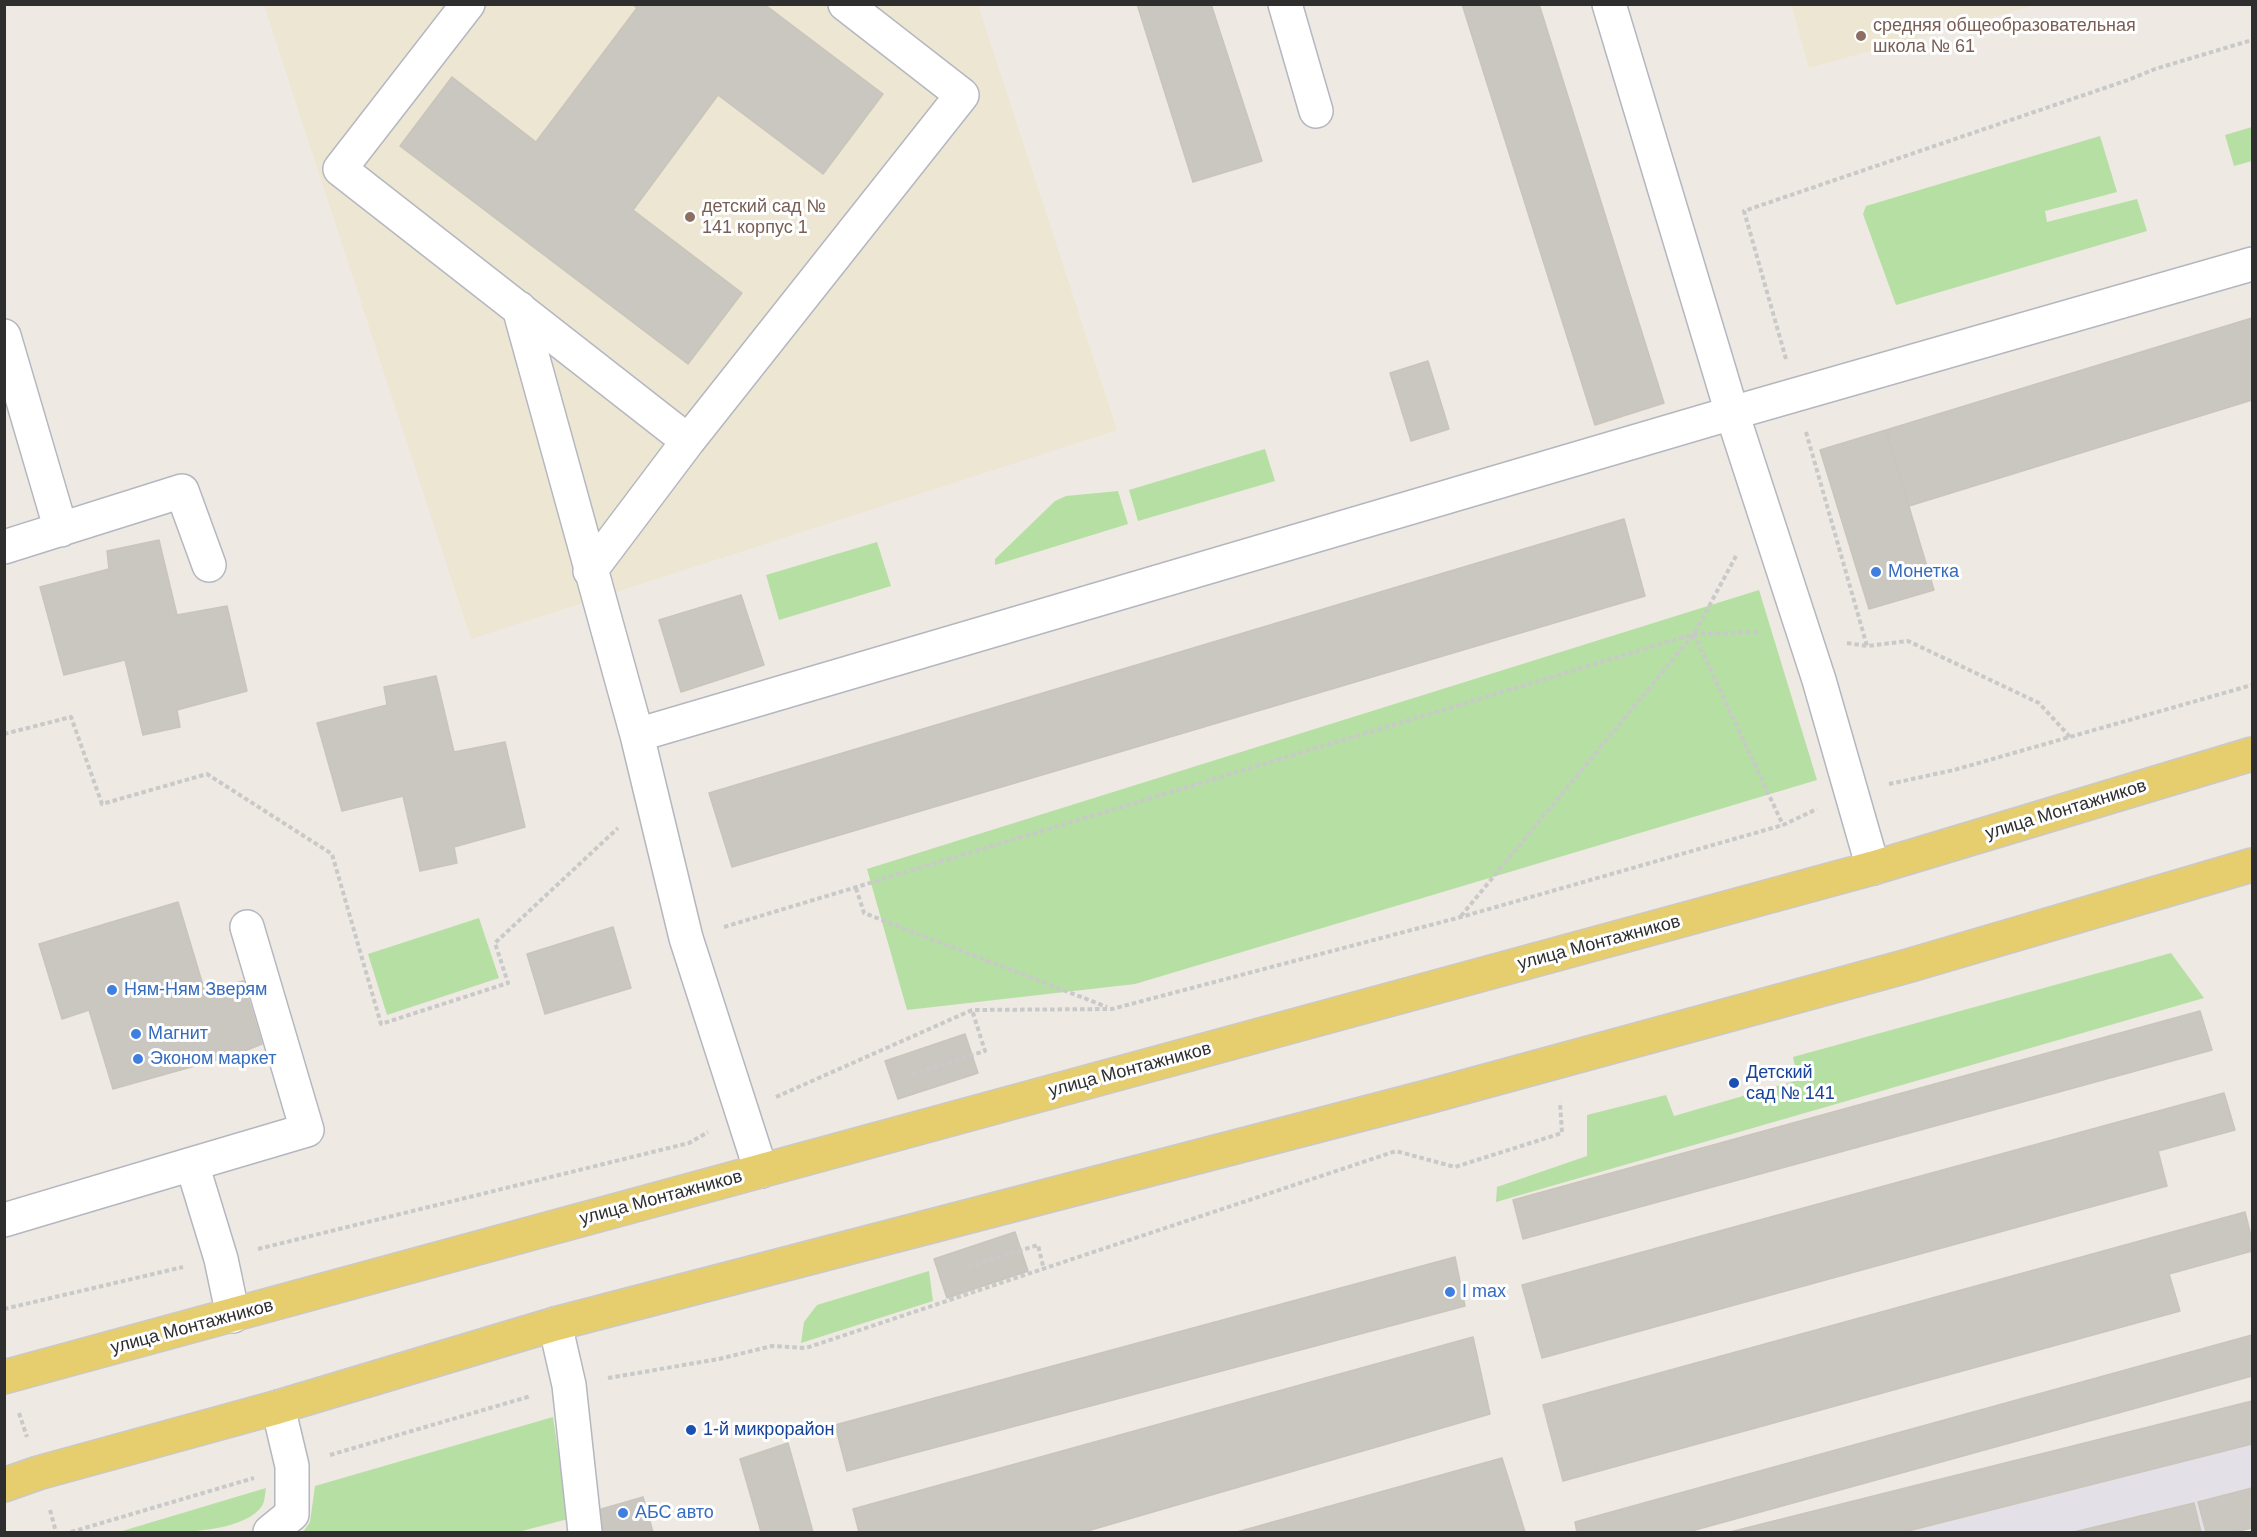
<!DOCTYPE html>
<meta charset="utf-8">
<style>
body{margin:0}
#map{position:relative;width:2257px;height:1537px;overflow:hidden;background:#eee9e2;font-family:Helvetica,sans-serif}
canvas{display:block}
.frame{position:absolute;inset:0;border:6px solid #2e2e2e;pointer-events:none}
</style>
<div id="map">
<canvas width="2257" height="1537"></canvas>
<div class="frame"></div>
</div>
<script>
const g = document.querySelector('canvas').getContext('2d');
g.lineJoin = 'round';
function paint(path, color) {
  g.fillStyle = color;
  g.fill(path, 'evenodd');
}
function trace(path, color, width, dash) {
  g.strokeStyle = color;
  g.lineWidth = width;
  g.lineCap = dash ? 'butt' : 'round';
  g.setLineDash(dash || []);
  g.stroke(path);
}
function write(font, color, halo, rows, align = 'center') {
  g.font = font + ' Helvetica,sans-serif';
  g.lineWidth = 6;
  g.setLineDash([]);
  g.textBaseline = 'middle';
  g.strokeStyle = halo;
  g.fillStyle = color;
  for (const [text, x, y, turn = 0] of rows) {
    g.save();
    g.translate(x, y);
    g.rotate((+turn || 0) * Math.PI / 180);
    g.textAlign = isNaN(turn) ? turn : align;
    if (halo) g.strokeText(text, 0, 0);
    g.fillText(text, 0, 0);
    g.restore();
  }
}
paint(new Path2D(`
 M2252,1401v127l-18,4h-504z`), '#e3e1e7');
paint(new Path2D(`
 M1791,4h244v1l-226,63z
 M264,5h714l139,425 -646,209z`), '#ede6d3');
paint(new Path2D(`
 M2252,127v34l-18,5 -9,-31z
 M2100,136l17,56 -72,19 2,11 90,-23 10,32 -251,74 -33,-91 3,-8z
 M1265,449l10,32 -137,40 -9,-31z
 M1118,491l10,33 -133,41v-6l60,-58 11,-5z
 M877,542l14,44 -112,34 -13,-45z
 M1759,590l58,190 -682,204 -228,26 -40,-141z
 M479,918l20,60 -112,37 -19,-61z
 M2171,953l33,45 -708,204 1,-15 90,-31v-41l79,-20 8,21 124,-36 -5,-23z
 M929,1271l4,30 -132,42 3,-21 13,-17z
 M553,1417l15,102 -50,13h-215l7,-10 5,-36z
 M266,1488c-1,5 -1,14 -4,18 -21,31 -108,27 -143,26z`), '#b6dfa4');
const building = new Path2D(`
 M632,4h132l119,90 -60,80 -105,-79 -85,115 109,83 -54,71 -288,-218 52,-69 84,65 101,-134z
 M1137,4h74l51,157 -69,21z
 M1462,4h77l125,399 -69,22z
 M2252,318v82l-343,106 -23,-76z
 M1428,361l21,68 -38,12 -21,-68z
 M1886,430l48,160 -65,19 -49,-159z
 M1624,519l21,77 -913,271 -23,-74z
 M159,540l18,75 50,-9 20,85 -70,19 3,17 -37,8 -18,-75 -61,15 -24,-88 69,-18 -2,-18z
 M741,595l23,70 -83,27 -22,-72z
 M436,676l18,76 51,-10 20,85 -71,20 3,16 -37,8 -17,-75 -61,15 -25,-88 70,-18 -3,-18z
 M178,902l27,90 38,-11 19,63 -25,10 -124,35 -24,-79 -27,9 -23,-75z
 M613,927l18,61 -86,26 -18,-60z
 M2200,1011l12,39 -689,189 -10,-39z
 M965,1034l13,39 -80,26 -13,-38z
 M2224,1093l11,37 -77,21 9,35 -625,172 -20,-73z
 M2245,1212l7,28v11l-83,23 11,37 -617,170 -20,-76z
 M1015,1232l13,39 -81,27 -13,-39z
 M1455,1257l10,49 -618,165 -12,-46z
 M2252,1335v41l-564,156h-111l-2,-10z
 M1473,1337l17,77 -406,118h-225l-6,-23z
 M2252,1401v43l-348,88h-174z
 M788,1443l25,89h-52l-21,-73z
 M1502,1458l23,74h-288z
 M2252,1488v40l-18,4h-28l-8,-30z
 M643,1497l10,35h-49l-6,-22z
 M2194,1503l7,29h-127z`);
paint(building, '#cac7c0');
trace(building, '#c9c5bb', 1.5);
const minor = new Path2D(`
 M468,4l-128,165 348,272
 M1285,4l31,107
 M1609,4l123,409 87,267 54,188
 M519,308l118,427 49,203 75,233
 M4,336l57,194
 M4,547l178,-56 27,74
 M590,571l98,-130 274,-346 -117,-91
 M637,735l1095,-322 520,-149
 M4,1220l188,-56
 M233,1316l-12,-57 -29,-95 115,-34 -60,-203
 M555,1324l14,61 16,147
 M270,1532l22,-18v-48l-14,-59`);
const major = new Path2D(`
 M4,1377l1869,-509 379,-114
 M4,1485l34,-12 240,-66 277,-83 876,-228 473,-129 348,-102`);
trace(minor, '#b5b7c0', 36);
trace(major, '#c9c9c9', 36);
trace(new Path2D(`
 M1786,359l-42,-148 384,-131 27,-11 97,-29
 M1806,432l61,214 41,-5 131,62 32,35
 M1694,634l89,191
 M1847,643l20,3
 M4,734l67,-17 31,87 105,-30 125,80 49,170 127,-41 -13,-40 123,-115
 M1889,784l65,-14 298,-85
 M856,888l8,25 243,94
 M1461,916l233,-282 42,-78
 M724,927l970,-293 68,-2
 M912,1074l73,-23 -13,-41
 M776,1097l196,-87 140,-1 349,-92 322,-92 34,-16
 M258,1249l431,-106 19,-11
 M968,1267l70,-22 6,25
 M4,1309l179,-42
 M608,1378l111,-19 53,-13 34,2 590,-197 59,16 107,-34 -2,-31
 M19,1413l8,24
 M330,1455l201,-59
 M50,1510l6,22
 M71,1532l183,-54`), '#c9c9c9', 4, [4.5, 3]);
trace(minor, '#fff', 33);
trace(major, '#e6ce6f', 33);
for (const [x, y, r, color] of [
 [1861,36,6,"#8d6e63"],
 [690,217,6,"#8d6e63"],
 [1876,572,6,"#3f7fe0"],
 [112,990,6,"#3f7fe0"],
 [136,1034,6,"#3f7fe0"],
 [138,1059,6,"#3f7fe0"],
 [1734,1083,6,"#1a4fb4"],
 [1450,1292,6,"#3f7fe0"],
 [691,1430,6,"#1a4fb4"],
 [623,1513,6,"#3f7fe0"]
]) {
  const dot = new Path2D();
  dot.arc(x, y, r, 0, 2 * Math.PI);
  g.fillStyle = color;
  g.fill(dot);
  trace(dot, '#fff', 2);
}
write('18px', '#785e54', '#fff', [
 ["средняя общеобразовательная",1873,26],
 ["школа № 61",1873,47],
 ["детский сад №",702,207],
 ["141 корпус 1",702,228]
], 'left');
write('18px', '#366cbe', '#fff', [
 ["Монетка",1888,572],
 ["Ням-Ням Зверям",124,990],
 ["Магнит",148,1034],
 ["Эконом маркет",150,1059],
 ["I max",1462,1292],
 ["АБС авто",635,1513]
], 'left');
write('18px', '#2e2e2e', '#fff', [
 ["улица Монтажников",2066,810,-17],
 ["улица Монтажников",1599,943,-15],
 ["улица Монтажников",1130,1070,-15],
 ["улица Монтажников",661,1198,-15],
 ["улица Монтажников",192,1327,-15]
]);
write('18px', '#164399', '#fff', [
 ["Детский",1746,1073],
 ["сад № 141",1746,1094],
 ["1-й микрорайон",703,1430]
], 'left');
</script>
